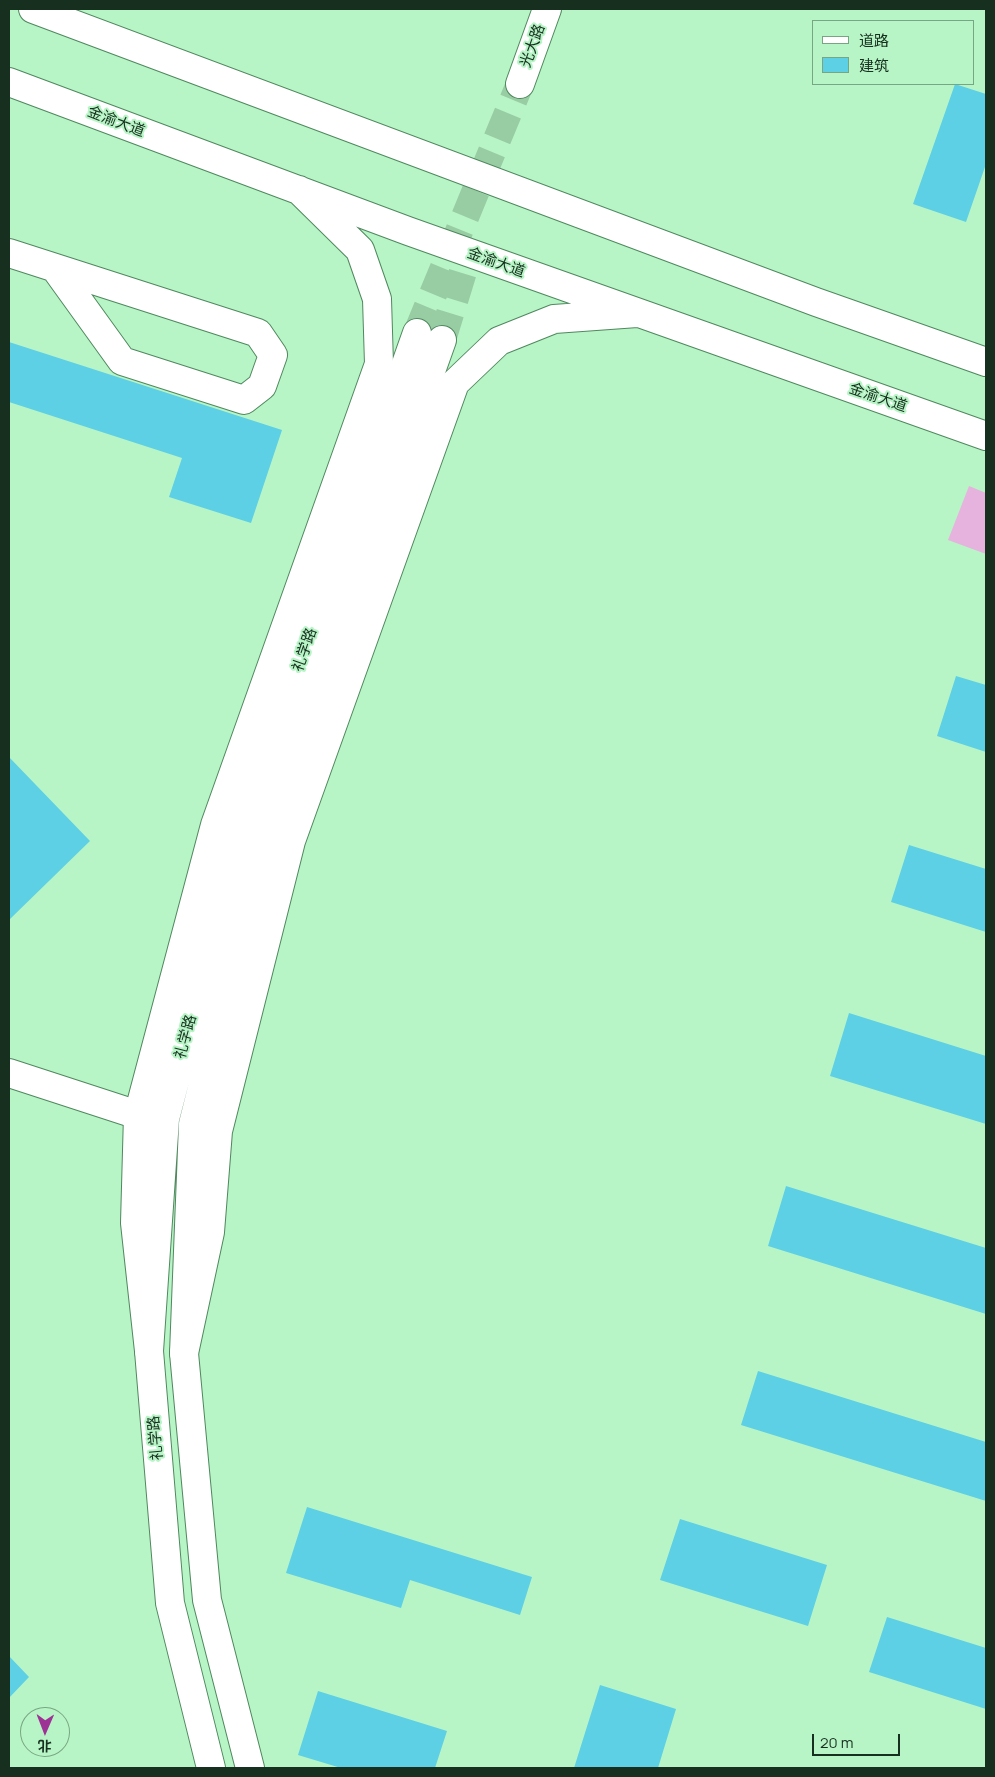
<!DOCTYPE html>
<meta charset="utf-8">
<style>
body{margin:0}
#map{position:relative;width:995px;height:1777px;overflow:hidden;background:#b8f5c6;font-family:Manrope,"Noto Sans SC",sans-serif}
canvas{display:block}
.frame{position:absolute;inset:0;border:10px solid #172f1e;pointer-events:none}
.legend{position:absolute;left:812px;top:20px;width:162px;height:65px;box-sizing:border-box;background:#b8f5c6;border:1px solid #78a683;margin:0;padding:6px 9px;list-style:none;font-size:15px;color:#172f1e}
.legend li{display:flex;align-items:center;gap:10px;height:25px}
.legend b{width:25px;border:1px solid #78a683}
.north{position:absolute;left:20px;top:1707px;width:50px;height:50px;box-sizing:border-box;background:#b8f5c6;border:1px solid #78a683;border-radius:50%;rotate:181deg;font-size:14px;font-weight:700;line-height:20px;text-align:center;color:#172f1e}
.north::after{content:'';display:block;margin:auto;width:18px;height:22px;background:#9d3395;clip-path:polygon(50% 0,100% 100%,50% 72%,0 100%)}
.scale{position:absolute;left:812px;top:1734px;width:88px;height:22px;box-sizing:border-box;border:2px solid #172f1e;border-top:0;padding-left:6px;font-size:15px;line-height:18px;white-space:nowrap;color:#172f1e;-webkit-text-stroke:4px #b8f5c6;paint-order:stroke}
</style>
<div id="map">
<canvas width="995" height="1777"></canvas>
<div class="frame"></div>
<ul class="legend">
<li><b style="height:6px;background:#fff"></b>道路</li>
<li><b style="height:14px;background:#5dd0e5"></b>建筑</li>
</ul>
<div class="north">北</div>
<div class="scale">20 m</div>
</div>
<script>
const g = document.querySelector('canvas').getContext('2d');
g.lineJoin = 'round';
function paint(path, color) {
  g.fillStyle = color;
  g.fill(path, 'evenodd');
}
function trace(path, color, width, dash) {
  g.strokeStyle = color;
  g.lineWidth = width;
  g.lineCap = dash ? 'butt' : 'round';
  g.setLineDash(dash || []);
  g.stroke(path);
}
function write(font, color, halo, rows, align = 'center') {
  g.font = font + ' Manrope,"Noto Sans SC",sans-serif';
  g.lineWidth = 4;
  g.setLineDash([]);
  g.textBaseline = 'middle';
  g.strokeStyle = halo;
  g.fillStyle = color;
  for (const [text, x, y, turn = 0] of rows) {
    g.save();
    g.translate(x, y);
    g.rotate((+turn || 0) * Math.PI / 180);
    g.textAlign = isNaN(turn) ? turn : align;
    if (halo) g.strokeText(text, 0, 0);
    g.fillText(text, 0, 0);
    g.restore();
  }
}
paint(new Path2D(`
 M969,486l17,7v61l-38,-14z`), '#e6b2de');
paint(new Path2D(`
 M955,84l31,10v70l-20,58 -53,-18z
 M9,342l273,88 -31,93 -82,-26 13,-39 -173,-56z
 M956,676l30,9v67l-49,-16z
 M9,757l81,84 -81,79z
 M909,845l77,24v63l-95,-30z
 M849,1013l137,43v68l-156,-48z
 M786,1186l200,62v66l-218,-68z
 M758,1371l228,71v59l-245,-76z
 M307,1507l225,70 -12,38 -110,-35 -9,28 -115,-35z
 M680,1519l147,46 -19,61 -148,-46z
 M887,1617l99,31v61l-117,-37z
 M9,1656l20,21 -20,21z
 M600,1685l76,24 -18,59h-84z
 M318,1691l129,40 -12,37h-94l-43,-13z`), '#5dd0e5');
trace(new Path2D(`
 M417,333l103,-249
 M442,340l31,-101`), '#98cda4', 28, [28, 14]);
const minor = new Path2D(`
 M520,84l27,-75
 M9,253l249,80 15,22 -11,31 -18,14 -122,-39 -67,-93
 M9,1073l129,42`);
const major = new Path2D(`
 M211,1768l-41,-165 -21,-252 16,-232 75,-287 177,-499
 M250,1768l-43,-168 -23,-247 9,-229 72,-286 177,-498`);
const highway = new Path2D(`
 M33,9l783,293 170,60
 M9,82l399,149 578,205
 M149,1351l-14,-128 3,-108 77,-290 164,-461 -2,-65 -17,-49 -61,-60
 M184,1353l26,-121 8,-101 73,-290 164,-458 44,-42 55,-22 83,-6`);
trace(minor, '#4f885e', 30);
trace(major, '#4f885e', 30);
trace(highway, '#4f885e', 30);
trace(minor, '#fff', 28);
trace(major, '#fff', 28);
trace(highway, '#fff', 28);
write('15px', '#172f1e', '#b8f5c6', [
 ["光大路",533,46,-70],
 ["金渝大道",116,122,21],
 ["金渝大道",496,263,20],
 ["金渝大道",878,398,19],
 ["礼学路",305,650,-71],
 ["礼学路",186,1037,-75],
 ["礼学路",156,1438,-95]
]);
</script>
